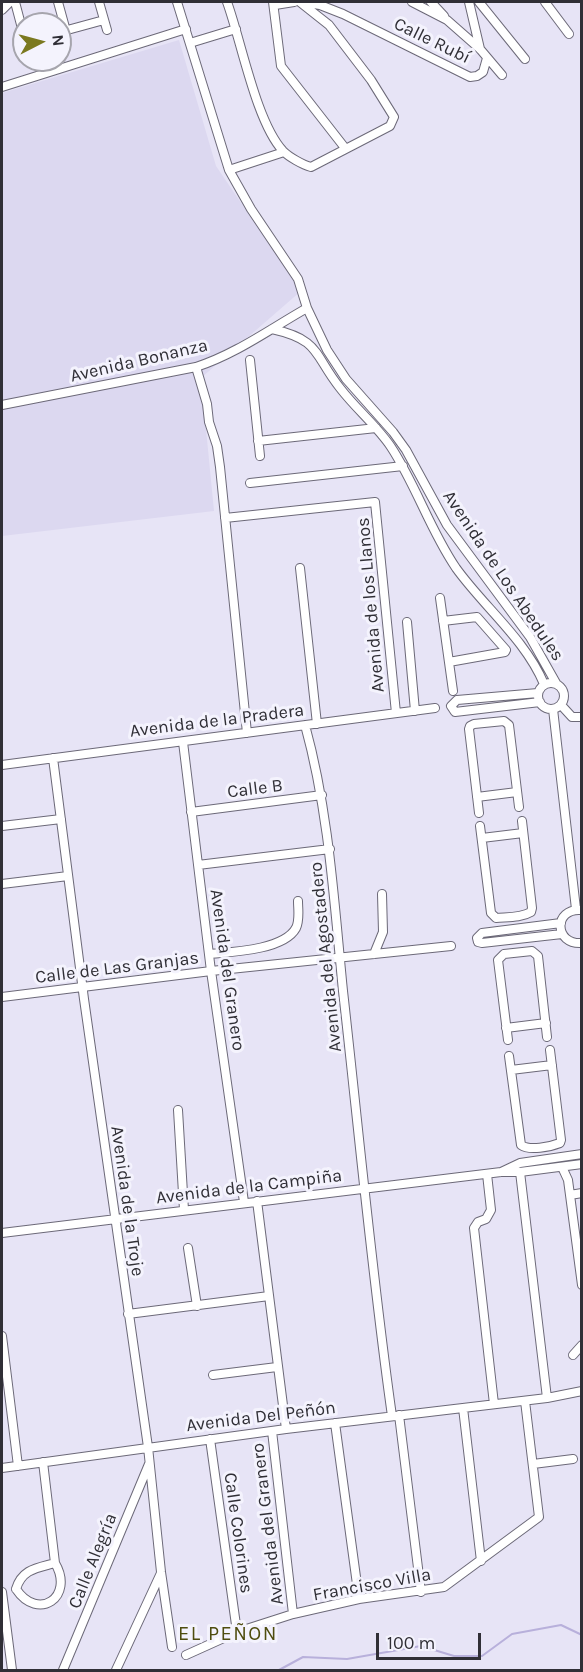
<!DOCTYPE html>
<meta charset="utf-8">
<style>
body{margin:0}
#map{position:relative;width:583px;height:1672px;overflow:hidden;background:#e7e4f6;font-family:Karla,sans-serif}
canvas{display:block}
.frame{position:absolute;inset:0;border:3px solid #302f36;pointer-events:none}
.north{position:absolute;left:12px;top:12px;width:60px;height:60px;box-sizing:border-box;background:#f4f3fd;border:2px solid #a6a5ad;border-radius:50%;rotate:84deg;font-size:16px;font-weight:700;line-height:24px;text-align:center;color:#302f36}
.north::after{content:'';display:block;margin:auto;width:21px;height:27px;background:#7b7920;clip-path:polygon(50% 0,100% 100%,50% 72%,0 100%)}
.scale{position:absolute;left:376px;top:1633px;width:105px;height:27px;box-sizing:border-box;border:3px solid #302f36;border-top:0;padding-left:8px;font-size:18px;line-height:21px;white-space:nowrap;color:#302f36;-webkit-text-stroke:4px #f4f3fd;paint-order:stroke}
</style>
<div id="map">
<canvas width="583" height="1672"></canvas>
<div class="frame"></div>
<div class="north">N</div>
<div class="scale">100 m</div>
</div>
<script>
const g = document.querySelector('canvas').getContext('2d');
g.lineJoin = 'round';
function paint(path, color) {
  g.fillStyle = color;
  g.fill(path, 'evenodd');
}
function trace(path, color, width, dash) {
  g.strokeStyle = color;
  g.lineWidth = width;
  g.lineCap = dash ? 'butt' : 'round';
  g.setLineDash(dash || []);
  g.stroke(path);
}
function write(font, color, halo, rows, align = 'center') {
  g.font = font + ' Karla,sans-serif';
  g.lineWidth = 6;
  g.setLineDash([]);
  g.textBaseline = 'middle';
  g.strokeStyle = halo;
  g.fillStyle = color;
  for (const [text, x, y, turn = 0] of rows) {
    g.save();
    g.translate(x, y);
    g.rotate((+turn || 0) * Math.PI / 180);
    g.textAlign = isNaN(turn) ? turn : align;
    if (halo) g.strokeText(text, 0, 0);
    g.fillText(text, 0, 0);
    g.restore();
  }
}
paint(new Path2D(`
 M179,40l37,126 85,125 -100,87 13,133 -212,25v-443z`), '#dcd8f0');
trace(new Path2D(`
 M279,1670l24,-13 44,2 74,-13 33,10h28l30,-22 49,-9 21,10`), '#b8b0db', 2);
const minor = new Path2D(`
 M15,2l9,34
 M58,2l8,29
 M99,2l8,28
 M177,2l52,168 22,39 47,70 9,29 20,42 19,29 47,53 13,18 41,75 83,112 26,46
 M227,2c14,38 29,120 56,149 6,6 20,14 28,16l79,-41 4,-9 -23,-37 -42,-55 -29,-23
 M273,2l8,64 64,82
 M302,2l18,3 23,9 127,63 7,-1 6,-4 4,-14
 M412,2l35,18 33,29 22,26
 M431,2l13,14
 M469,2l11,47
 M479,2l46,57
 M545,2l24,32
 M275,5l19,-3
 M2,10l8,-8
 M60,32l44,-12
 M190,43l46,-14
 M30,60l1,2
 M2,87l184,-58
 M229,170l55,-18
 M272,329c49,11 41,25 68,59 16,21 37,38 51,59 25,38 39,83 65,121 28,39 69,71 88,116
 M250,360l10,96
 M196,367l11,37 2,18 8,24 3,21 27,266
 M2,405l194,-38c40,-13 74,-38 111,-59
 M258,441l118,-13
 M250,483l153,-17
 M225,518l150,-16 21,211
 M300,568l17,156
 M440,598l13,93
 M443,621l34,-4 29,33 -1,2 -56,10
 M407,622l8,89
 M538 696a13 13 0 1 1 26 0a13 13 0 1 1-26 0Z
 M538,693l-81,7 -6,6 4,6 85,-10
 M561,705l11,12h10
 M553,709l23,200
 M305,725c24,87 29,176 38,266 16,142 29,284 49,425
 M183,742l28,229 33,231
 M53,758l31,241 64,448 13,125 11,75
 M2,765l433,-57
 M477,797l40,-5
 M191,812l131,-17
 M479,813l-10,-84 1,-3 4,-2 30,-3 5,4 10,82
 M2,826l59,-7
 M480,826l11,87 5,5c12,-1 25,0 35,-6l1,-4 -10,-87
 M482,838l41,-5
 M198,865l132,-16
 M2,884l66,-8
 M581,910c-28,-2 -27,35 1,33
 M561,923l-79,10 -5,5 1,4 4,1 80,-9
 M209,954c23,-2 75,-4 87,-26 4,-8 2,-19 2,-27
 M374,954l9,-22 -1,-38
 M2,997l209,-26 240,-25
 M506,1028l40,-5
 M508,1040l-10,-80 6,-6 28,-3 6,5 9,81
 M509,1056l12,89c8,6 29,2 39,-2l1,-3 -11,-90
 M511,1070l41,-5
 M178,1110l6,100
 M562,1167l6,13 14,105
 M501,1172l19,-9 62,-9
 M520,1172l27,226
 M487,1174l4,36 -5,9 -8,3 -4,6 20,176
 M570,1195l12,-2
 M257,1201l29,228
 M2,1233l499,-61h19l62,-8
 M188,1248l9,58
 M128,1314l141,-18
 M2,1336l16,130
 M573,1355l9,-10
 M213,1375l64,-8
 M463,1408l18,153
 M399,1415l22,177
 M335,1423l24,176
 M272,1431l21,183
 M210,1439l27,193
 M533,1464l40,-5
 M2,1468l284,-39 261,-31 35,-7
 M16,1589c22,33 59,8 39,-26l-12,-101
 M16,1589c6,-20 21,-21 39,-26
 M2,1592l10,78
 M186,1655l51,-23 56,-18 66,-15 85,-12 95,-70 -14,-116
 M63,1670l86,-206
 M116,1670l45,-97`);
trace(minor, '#6c6978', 10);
trace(minor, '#fff', 8);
write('18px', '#302f36', '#f4f3fd', [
 ["Calle Rubí",432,41,26],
 ["Avenida Bonanza",139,361,-13],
 ["Avenida de Los Abedules",503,576,56],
 ["Avenida de los Llanos",371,605,-95],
 ["Avenida de la Pradera",217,721,-7],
 ["Calle B",255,789,-7],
 ["Avenida del Agostadero",326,957,-96],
 ["Calle de Las Granjas",117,968,-7],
 ["Avenida del Granero",227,970,82],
 ["Avenida de la Campiña",249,1187,-7],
 ["Avenida de la Troje",127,1201,82],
 ["Avenida Del Peñón",261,1417,-7],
 ["Avenida del Granero",268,1524,-97],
 ["Calle Colorines",238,1533,82],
 ["Calle Alegría",93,1561,-68],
 ["Francisco Villa",372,1585,-10]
]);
g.letterSpacing = '1.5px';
write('20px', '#4f4d0f', '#f4f3fd', [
 ["EL PEÑON",228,1634]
]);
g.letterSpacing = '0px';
</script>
